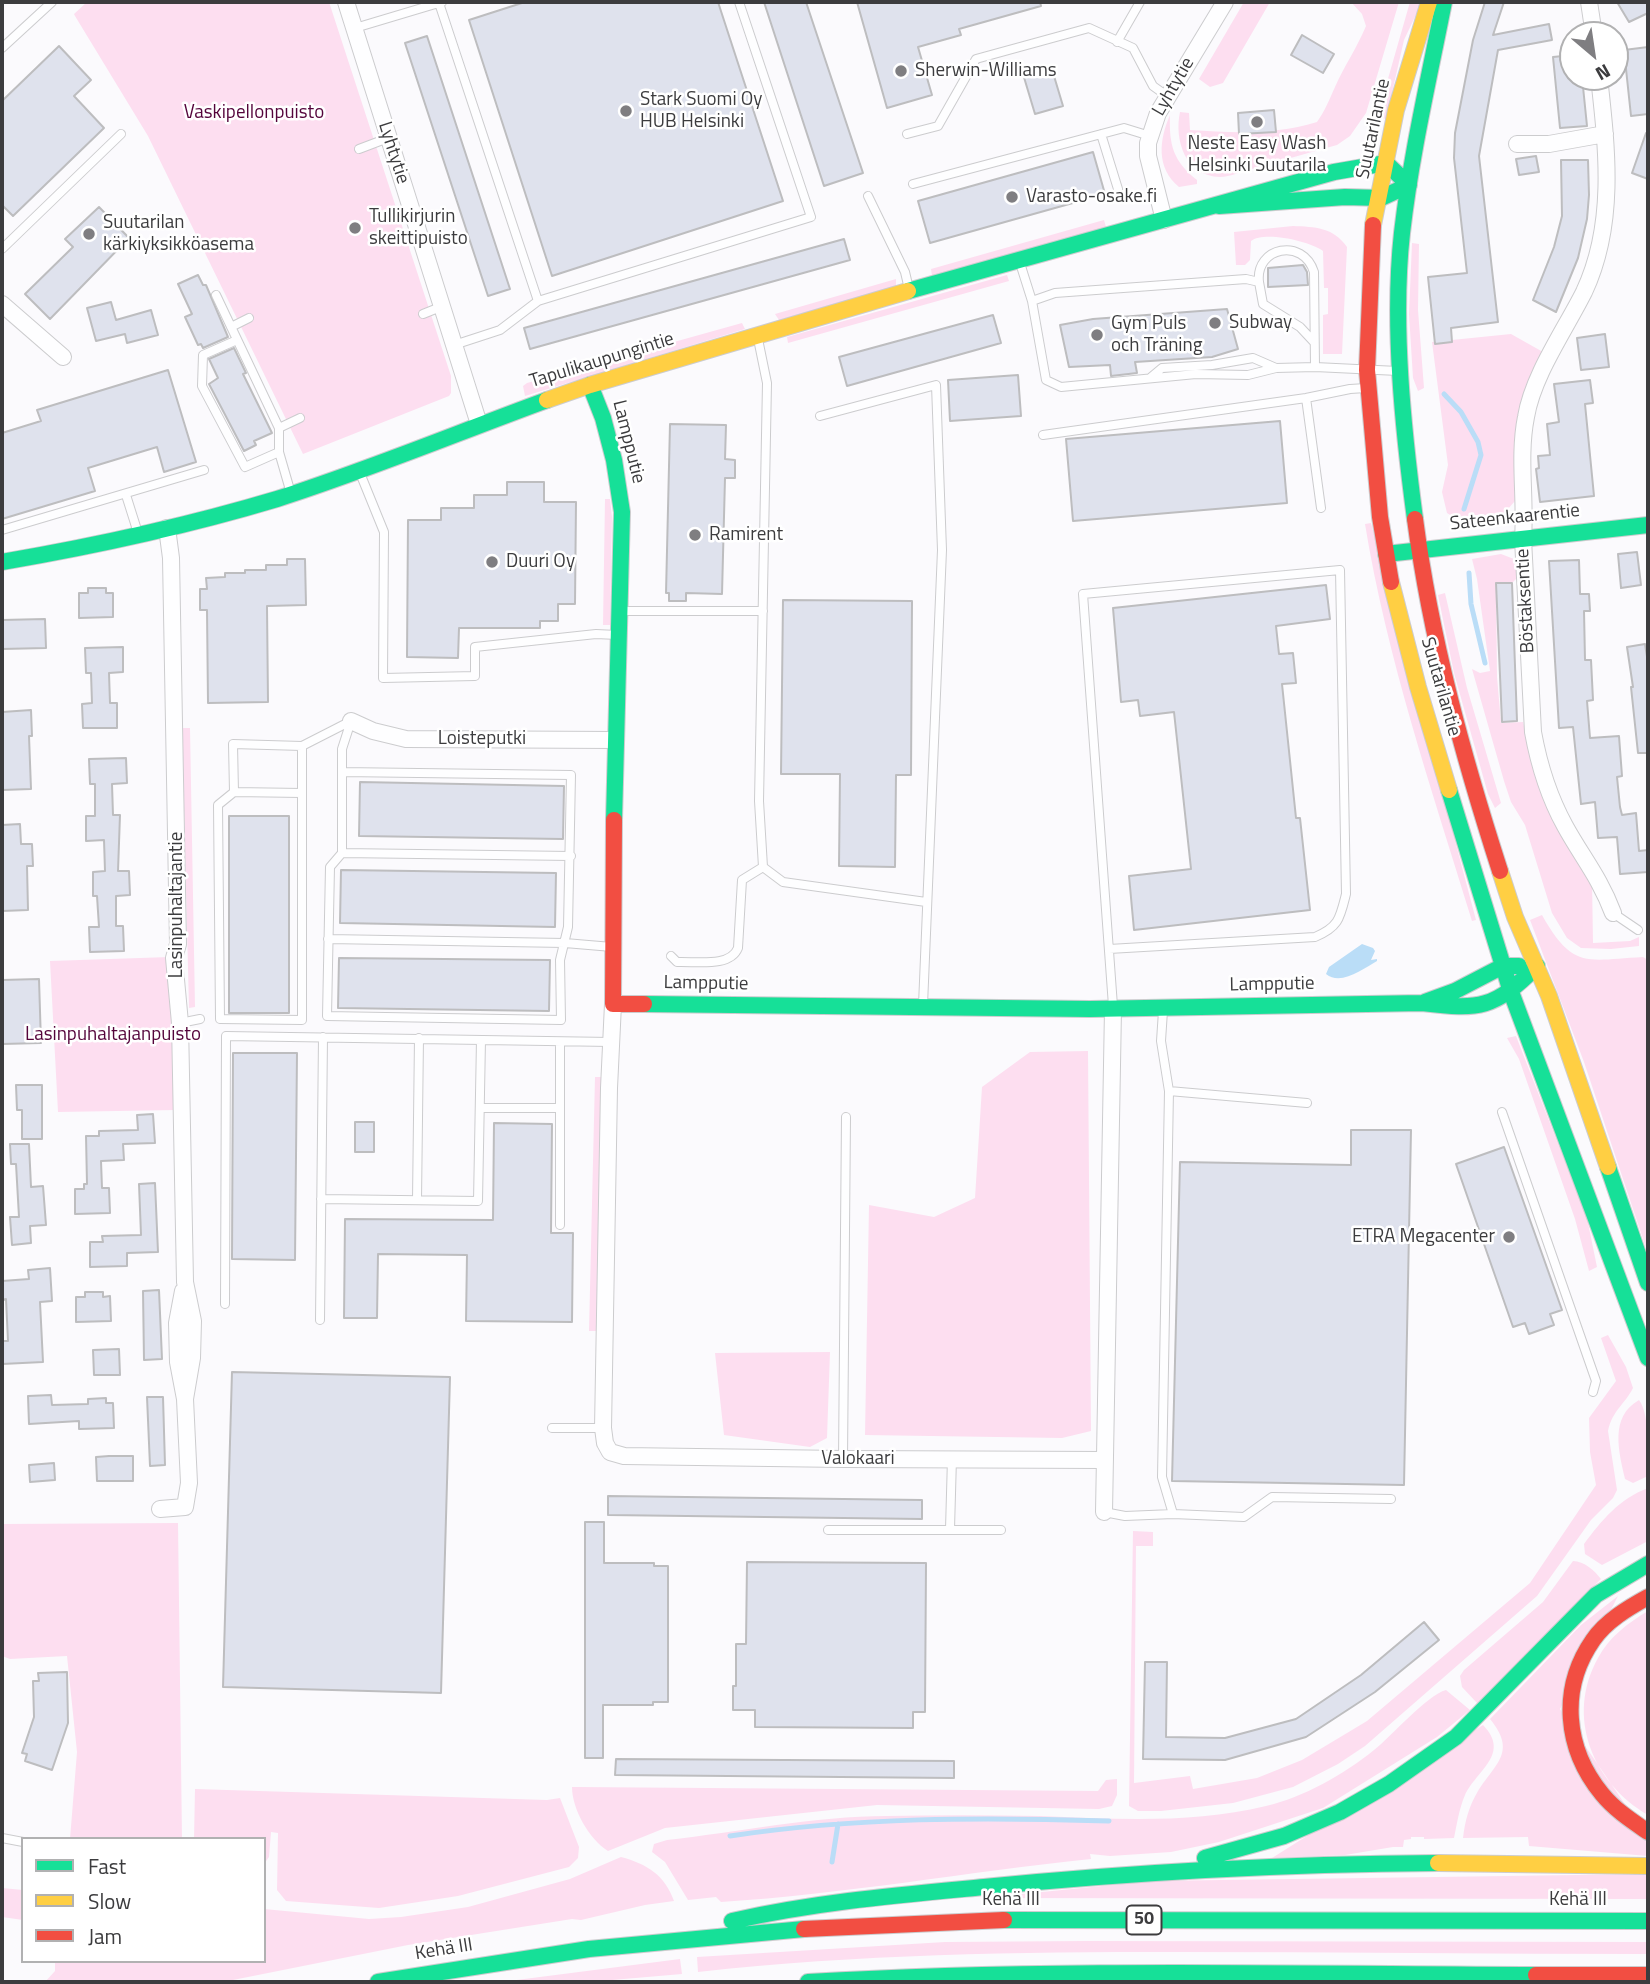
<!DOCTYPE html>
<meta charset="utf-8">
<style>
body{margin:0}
#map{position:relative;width:1650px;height:1984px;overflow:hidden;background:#fbfafd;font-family:"Titillium Web",sans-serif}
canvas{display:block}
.frame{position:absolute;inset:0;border:4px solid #3c3c3e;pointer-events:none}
.legend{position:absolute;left:21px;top:1837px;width:245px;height:126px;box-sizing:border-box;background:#fff;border:2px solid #b1b1b2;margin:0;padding:9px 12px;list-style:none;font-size:21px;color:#3c3c3e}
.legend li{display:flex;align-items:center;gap:14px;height:35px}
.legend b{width:35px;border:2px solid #b1b1b2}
.north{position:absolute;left:1559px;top:21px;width:70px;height:70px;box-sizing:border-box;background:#fff;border:2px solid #b1b1b2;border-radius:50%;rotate:151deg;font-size:19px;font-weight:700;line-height:28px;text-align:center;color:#3c3c3e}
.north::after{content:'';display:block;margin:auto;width:24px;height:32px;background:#7f7e81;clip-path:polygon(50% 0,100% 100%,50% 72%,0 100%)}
</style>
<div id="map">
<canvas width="1650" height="1984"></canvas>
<div class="frame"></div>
<ul class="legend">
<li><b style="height:9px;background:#16e098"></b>Fast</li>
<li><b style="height:9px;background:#ffcf43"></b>Slow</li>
<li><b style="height:9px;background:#f24e42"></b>Jam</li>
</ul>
<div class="north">N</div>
</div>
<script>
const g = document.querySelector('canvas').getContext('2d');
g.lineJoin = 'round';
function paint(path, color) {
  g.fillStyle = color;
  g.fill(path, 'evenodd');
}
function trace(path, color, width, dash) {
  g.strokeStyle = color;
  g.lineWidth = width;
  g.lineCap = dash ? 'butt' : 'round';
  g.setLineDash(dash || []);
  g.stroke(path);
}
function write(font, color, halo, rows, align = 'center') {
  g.font = font + ' "Titillium Web",sans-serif';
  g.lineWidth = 5;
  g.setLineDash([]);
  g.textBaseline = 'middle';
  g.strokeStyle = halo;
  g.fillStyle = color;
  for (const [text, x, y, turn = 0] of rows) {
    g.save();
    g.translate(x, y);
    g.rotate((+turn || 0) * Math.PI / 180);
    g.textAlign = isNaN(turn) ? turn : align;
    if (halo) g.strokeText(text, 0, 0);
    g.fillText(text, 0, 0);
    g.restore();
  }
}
paint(new Path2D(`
 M87,2h242l122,374v17l-2,3 -146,58 -155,-318 -73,-120 -1,-2z
 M1244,2h26l-47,81 -13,4 -11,-8z
 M1351,2h48l-33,111 -16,23 -13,9c-29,8 -57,16 -85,24 -9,2 -22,8 -32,8 -35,-1 -46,-37 -40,-65l9,1 1,17c44,3 84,5 127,-8 8,-11 12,-22 18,-35 9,-21 22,-39 31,-61l-4,-12z
 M1410,2h12l-18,38 -18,79 -9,-2z
 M1170,115c-1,30 3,46 27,65v4l-18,3c-23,-19 -20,-47 -9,-72z
 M1104,220l2,7 -174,49 -1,-7z
 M1293,226c22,1 40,1 54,21l-5,107h-19v-39l5,-1v-26h-4l-1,-37c-14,-10 -59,-20 -72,-10l-1,19 -5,5h-9l-2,-33z
 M1412,243l7,1 -1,66 6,78 -6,3 -5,-13 -4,-64z
 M1007,275l2,6 -221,62 -1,-6z
 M896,279v7l-117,34 -4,-6z
 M742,323l3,6 -220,67 -2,-10 4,-3z
 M1511,334l32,18c-6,11 -12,23 -17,35 -14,35 -12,77 -11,114l-16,18c-19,3 -35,5 -52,-6l-5,-21 6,-27 -16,-123z
 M605,499h5l2,18 -2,108h-7z
 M1371,523l105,397 -4,1c-40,-131 -85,-262 -107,-397z
 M1501,554l13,5 4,18 -6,6h-16l1,94 4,46 22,-1 14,59 55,99 1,63 37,-2 9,-4v9l-28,3 -30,-1 -14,-10 -15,-25 -27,-88 -14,-23 -7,-21 -32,-112 8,4 10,-2 -13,-92 -5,-20z
 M1445,593l22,95 34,115 -6,5 -7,-14 -34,-121 -16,-78z
 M182,728h8l5,279 -6,1z
 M1542,915c31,55 44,45 101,42l5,3v294l-64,-192 -54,-142z
 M170,957l6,153 -118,2 -8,-151z
 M1516,1036l71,182 10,49 -8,4 -14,-52 -56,-160 -12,-21z
 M1088,1051l3,380 -29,7 -197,-3 4,-230 65,12 41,-19 7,-111 48,-35z
 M595,1077h7l-5,254h-8z
 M1608,1335l18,32 7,21c-8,16 -21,23 -25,43l9,59 -4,8 -22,22 -54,76 -172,150 -27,18 -45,23 -60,16 -72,8h-23l-9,-5 4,-275 20,1v14h-17l-2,237 56,-7 3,13 64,-11 45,-18 65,-39 163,-138 66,-98 -6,-33 -1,-34 27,-37 -15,-43z
 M830,1352l-3,86 -17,9 -86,-12 -9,-82z
 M1639,1400c11,14 9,56 9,76l-15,7 -8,-4c-6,-27 -16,-62 14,-79z
 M1648,1488v53l-46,24 -17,-11 -1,-10c18,-24 35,-45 64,-56z
 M178,1523l4,316h-112l7,-87 -10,-96 -57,3 -8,-3v-132z
 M1573,1561c11,0 22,10 28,18l-124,124 -15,-16 -2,-11 4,-6 79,-68z
 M1618,1596l-58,113 88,129v18l-119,-10 -1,-9 -65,1c2,-17 6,-32 15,-47 18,-28 39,-39 12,-72l91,-94z
 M1648,1611v204c-55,-32 -83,-98 -50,-157 11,-21 30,-35 50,-47z
 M1446,1690l24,20 -33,27 -114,71 -104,34 -48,10 -61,4 -20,-2 1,5c-124,13 -246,35 -370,43l-5,-5 -28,3 -23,-38 -13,-10 2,-8 13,-4c72,-8 147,-24 220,-24 51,-1 102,-1 153,0 76,3 152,8 226,-10 38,-9 77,-31 108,-56 17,-13 53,-55 72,-60z
 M1483,1725c28,29 -6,45 -18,70 -6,14 -8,29 -11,43l-30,1v-2h-13v2l-7,1 -1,7h-10l-48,8 -73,3z
 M1117,1779v16l-5,11 -13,3 -222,-4 -212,23 -57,23c-19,-12 -36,-42 -36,-64h5l521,4 8,-11z
 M195,1789l352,11 13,-2 19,49 -1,11 -9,9 -111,29 -79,12 -93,-7 -9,-11 1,-57 -7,-1 -2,25 -5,7v-25h-70z
 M621,1857c26,7 44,18 53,44l-29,4 -64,15 -9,-1 -164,26 -185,37h-178l10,-11v-10h209v-52l105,10 32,-2 67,-10 102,-28z
 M1648,1874v25l-666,-1 170,-17z
 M2,1888l21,2v30l-21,-3z
 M1086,1941l562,1v12c-156,0 -313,-2 -470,-2 -160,0 -321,2 -480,20l-1,-15 248,-15z
 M680,1959l2,15 -93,8h-88z`), '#fddef0');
paint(new Path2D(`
 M1362,944l11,4 2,3 -4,9 6,-1v2c-14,8 -36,25 -51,13l3,-7z`), '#baddf7');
trace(new Path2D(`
 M1444,394l17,18 17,30 3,13 -17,54
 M1469,573l2,31 14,59
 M730,1836c126,-19 252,-19 379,-15
 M832,1862l6,-38`), '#baddf7', 5);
const building = new Path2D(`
 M525,2h193l65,199 -231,75 -83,-256z
 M764,2h42l57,171 -39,13z
 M857,2h183l1,4 -82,23 2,6 -43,12 14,48 -45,13z
 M1485,2h19l-11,33 56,-11 3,16 -54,10 -19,106 19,166 -47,6 1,14 -17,2 -7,-67 39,-4 -13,-115 1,-25 18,-93z
 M1617,2h31v11l-19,9z
 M1302,35l32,19 -11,19 -32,-18z
 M427,36l83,253 -22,7 -83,-253z
 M59,46l32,34 -17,16 30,32 -91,88 -11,-11v-104z
 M1648,47v67l-17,2 -7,-66z
 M1573,55v22h9l5,49 -27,2 -7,-71z
 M1051,66l12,40 -28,8 -12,-40z
 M1274,110l2,22 -37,2 -1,-21z
 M1646,133h2v46l-16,-6z
 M1093,152l12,42 -175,49 -12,-42z
 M1536,156l3,16 -20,3 -3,-16z
 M1561,160h27l1,35 -2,24 -9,39 -22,54 -23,-12 21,-53 8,-31z
 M99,207l30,31 -79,81 -25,-25 48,-47 -8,-8z
 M844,239l6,21 -320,89 -6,-21z
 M1303,265l4,7 1,13 -40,2v-19z
 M198,275l5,10h3l22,52 -25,11 -2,-4 -3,1 -13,-28 7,-3 -14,-30z
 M111,302l5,18 35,-10 7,25 -31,8 -2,-9 -29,7 -9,-33z
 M1227,309l11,40 -26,8 -77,5 2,11 -26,3 -1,-11 -41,2 -9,-42 33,-6z
 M993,315l8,28 -154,43 -8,-29z
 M1605,334l4,33 -28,3 -4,-32z
 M234,348l12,25 -3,1 29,59 -18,8 2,4 -12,6 -35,-67 9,-6 -9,-19z
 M168,370l28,92 -32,10 -7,-25 -69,21 7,23 -93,28v-86l39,-12 -4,-11z
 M1018,375l3,41 -71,5 -2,-41z
 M1590,380l3,23 -8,1 9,92 -54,6 -4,-33 3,-1 -1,-12 12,-1 -3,-31 12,-2 -5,-38z
 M1280,421l7,82 -214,18 -7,-82z
 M670,424l56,1 -1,34 10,1v18h-10l-3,116 -36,-1v8h-17v-8h-3z
 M507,482h37v20h32l-1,102h-17v17h-18v7h-81l-1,30 -51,-1 1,-137h33v-12h33v-13h33z
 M1637,552l4,33 -20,3 -3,-34z
 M287,559h18l1,46 -39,1 1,96 -60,1 -1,-93h-7v-21h7l-1,-11 19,-1v-4h20v-3h21v-5h21z
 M1579,560l1,34h9l1,17h-6l1,49h6l2,40 -6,1 3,37 29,-2 3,40 -5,1 3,30 2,8 14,-2 3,38 9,-1v22l-28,2 -3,-37 -19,1 -3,-36 -14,2 -8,-77 -14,1 -10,-167z
 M1496,583h16l5,138 -15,1z
 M1326,585l4,34 -54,7 3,28 14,-1 3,30 -14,1 14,134h4l10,92 -176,20 -5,-54 62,-7 -17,-157 -34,4 -2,-16 -17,2 -8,-94z
 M88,588h18v5h7v24l-34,1v-25h9z
 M783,600l129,1 -1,174h-15l-1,92 -56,-1 1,-92h-59z
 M45,619l1,29 -44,1v-29z
 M1645,644l3,19v90h-10l-7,-66h2l-6,-40z
 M123,647v25l-14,1 1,30h7v25h-34l-1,-24 10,-1 -1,-30h-5l-1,-25z
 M31,710l1,26h-3l2,53 -29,1v-78z
 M126,758l1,25 -15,1 1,31h7l-2,56h11l1,24 -14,1v30h7l1,25 -34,1 -1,-25h10l-2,-31h-4v-24l12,-1 -1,-31 -18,1v-25h9v-32h-5l-1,-25z
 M360,782l204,4 -1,53 -204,-3z
 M229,816h60v197h-60z
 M20,824l1,20h11l1,22h-6l1,44 -26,1v-86z
 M341,870l215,3 -1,54 -215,-4z
 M339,958l211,2 -1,51 -211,-3z
 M39,979l2,64 -39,1v-64z
 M233,1053h64l-2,207 -63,-1z
 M16,1085h26v54h-20v-29h-5z
 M153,1114l2,29 -32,1 1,16 -23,1 1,27h7l1,25 -35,1v-25h9v-5h3l-1,-48h13v-5l39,-1 -1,-15z
 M355,1122h19v30h-19z
 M494,1123l58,1 -1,109h22l-1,89 -106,-1 1,-66 -89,-1 -1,64h-33l1,-99 148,1z
 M1351,1130h60l-7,355 -232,-4 8,-319 171,3z
 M10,1144h19l2,43 12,-1 3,39 -16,1 1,17 -19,2 -2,-28h9l-3,-53h-5z
 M1504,1147l58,163 -12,4 4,11 -25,9 -4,-11 -12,4 -57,-163z
 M155,1183l3,69 -31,1v13l-37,1v-25h13l-1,-6 39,-1 -2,-51z
 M50,1268l2,33 -12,1 3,60 -41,2v-23h6l-2,-42 -4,1v-19l27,-2 -1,-9z
 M159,1290l3,69 -18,1 -1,-69z
 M85,1292h18v5l7,-1 1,25 -35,1v-25h9z
 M119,1349l1,26h-26l-1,-25z
 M232,1372l218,5 -9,316 -218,-6z
 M51,1395l1,10 36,-1v-5l18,-1v5h7l1,25 -35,1v-8l-50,3 -1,-28z
 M147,1397h16l2,68 -15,1z
 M109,1456h24v25h-36l-1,-24z
 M54,1463l1,17 -25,2 -1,-17z
 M608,1496l314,4v19l-314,-4z
 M585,1522h19v41h50v3h14v136h-15v3h-50v53h-18z
 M747,1562l179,1 -1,149h-12v16l-158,-1v-17h-22v-24h3v-42h10z
 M1424,1622l15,18 -64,52 -69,45 -81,23 -82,-1 2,-97h22l-1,75 59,1 71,-19 65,-44z
 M67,1672l1,51 -16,47 -27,-9 2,-7 -5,-1 12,-36 -1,-36h6l-1,-8z
 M616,1759l338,2v17l-339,-3z`);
paint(building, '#dfe2ed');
trace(building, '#bdbdbf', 2);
const lane = new Path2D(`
 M439,3l99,298
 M355,28l87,-26
 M1117,42l23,-40
 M2,48l50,-46
 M907,134l31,-8 38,-67 113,-31 44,20 20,38 14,10
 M1101,134l17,55
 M359,149l29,-11
 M913,184l211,-56 26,8
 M868,196l37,76 4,17
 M2,249l119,-115
 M1020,263l12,38 14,79 15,7 135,-13 52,1 28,-7 39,-1
 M1259,282c-4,-35 44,-45 55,-10l1,95 83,4
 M216,295l63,133v24l11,38
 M1032,301l23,-8 191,-14 13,3 4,22 37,23 14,15
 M423,314l20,-8
 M231,327l18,-9
 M758,339l9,44 -8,418 4,66 20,15 143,20
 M237,340l-34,15 -1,31 43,81 34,-15
 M454,345l46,-15 38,-29 273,-84 -72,-215
 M1150,378l12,-10 50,-3 41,-7 23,10
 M1306,398l15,110
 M820,416l116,-31 6,165 -19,455
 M279,428l21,-10
 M1043,435l263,-37 44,-9 16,-1
 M360,473l24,59 -1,146 92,-2v-29l121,-13 21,1
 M126,495l12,38
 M2,530l202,-60
 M622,611h141
 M302,746v274l-82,-1 -2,-214 16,-13 -1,-48 69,2 49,-25
 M342,772l229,3 -3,152 -8,33 1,60 -234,-4 3,-149 12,-14v-104l9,-28
 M234,792l68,1
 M342,853l229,3
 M1613,913l25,17
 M328,939l237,4 47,4
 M1109,949l206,-12c24,-10 25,-19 31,-43l-6,-324 -257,24 30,412
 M671,956l6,6c18,-1 53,6 61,-14l4,-68 21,-13
 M1163,1011l-2,30 8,50 -7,386 11,37
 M180,1023l20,-4
 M560,1042v183
 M1169,1091l138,12
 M480,1108h80
 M1502,1112l94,269 -3,11
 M321,1199l157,2 3,-161
 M417,1200l2,-162
 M225,1304l1,-268 385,6
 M320,1320l3,-283
 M552,1428h51
 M843,1459l3,-342
 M1104,1512l21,4 48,-2 71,3 28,-20 119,2
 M950,1529l2,-71
 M828,1530h173
 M2,1838l21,4`);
const street = new Path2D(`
 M346,2l133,422
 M1589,2l5,33
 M1599,77c8,72 17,147 -15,215 -19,38 -51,83 -58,125 -8,40 0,81 -3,122l10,193c6,33 16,65 32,94 17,31 35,52 48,87
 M1517,144h32l56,-10
 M1164,220l-16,-64v-13l10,-30 67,-111
 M2,304l61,53
 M167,528l4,30 7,386 -4,14 6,65 5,259 8,39 -1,37 -7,41
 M351,721l22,10 33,8 210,1
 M613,1004l-4,84 -6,340 2,15 5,9 14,4 219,3 262,1
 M160,1509l25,-2 4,-24 -4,-84 -7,-37 -1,-39 6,-32
 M1104,1512l9,-503`);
const fast = new Path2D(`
 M908,291l426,-119 52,-9 23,22 -28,13 -36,-1 -126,9
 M590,385l13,33 11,42 8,52 -8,308
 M1415,519c-12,-90 -23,-196 -13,-286 9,-78 27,-155 42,-231
 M1386,554l262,-29
 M2,562c93,-16 185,-36 275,-63 91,-29 180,-66 270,-99
 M1449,790l62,202 137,366
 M1425,1002l30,-11 48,-25h16
 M644,1004l446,5 332,-6c58,7 72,6 115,-37
 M1608,1167l40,116
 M1205,1858l79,-22 56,-24 49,-28 67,-47 140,-142 52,-31
 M1004,1920l644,1
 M732,1921c83,-19 167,-26 252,-34 151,-15 302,-23 454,-24
 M378,1982l211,-33 215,-20
 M808,1982c242,-14 486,-8 728,-7`);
const slow = new Path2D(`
 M1373,225l23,-115 33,-108
 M547,400l43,-15 318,-94
 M1391,582l27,105 31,103
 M1500,871l15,46 34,79 59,171
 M1438,1863l210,3`);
const jam = new Path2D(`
 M1373,225l-6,145 13,147 11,65
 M1415,519c16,121 48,237 85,352
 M614,820l-1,184h31
 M1648,1597c-20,11 -42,24 -55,43 -34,49 -28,109 9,154 13,16 30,27 46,38
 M804,1929l200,-9
 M1536,1975h112`);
trace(lane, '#ccccce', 10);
trace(street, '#ccccce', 18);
trace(fast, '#ccccce', 18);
trace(slow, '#ccccce', 18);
trace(jam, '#ccccce', 18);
trace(lane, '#fefeff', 8);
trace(street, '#fefeff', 16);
trace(fast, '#16e098', 16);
trace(slow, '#ffcf43', 16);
trace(jam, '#f24e42', 16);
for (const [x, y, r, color] of [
 [901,71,7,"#7f7e81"],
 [626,111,7,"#7f7e81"],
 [1257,122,7,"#7f7e81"],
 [1012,197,7,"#7f7e81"],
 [355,228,7,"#7f7e81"],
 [89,234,7,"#7f7e81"],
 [1215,323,7,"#7f7e81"],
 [1097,335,7,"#7f7e81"],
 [695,535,7,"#7f7e81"],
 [492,562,7,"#7f7e81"],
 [1509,1237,7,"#7f7e81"]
]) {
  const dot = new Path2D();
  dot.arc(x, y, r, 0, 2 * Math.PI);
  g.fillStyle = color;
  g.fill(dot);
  trace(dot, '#fff', 2.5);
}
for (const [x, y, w] of [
 [1144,1920,35]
]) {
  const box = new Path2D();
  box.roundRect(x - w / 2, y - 14.5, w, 29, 5);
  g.fillStyle = '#fff';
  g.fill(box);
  trace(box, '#3c3c3e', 2);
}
write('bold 18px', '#3c3c3e', null, [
 ["50",1144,1920]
]);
write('19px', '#3c3c3e', '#fff', [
 ["Sherwin-Williams",915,71],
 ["Stark Suomi Oy",640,100],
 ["HUB Helsinki",640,122],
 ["Neste Easy Wash",1257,144,"center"],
 ["Helsinki Suutarila",1257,166,"center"],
 ["Varasto-osake.fi",1026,197],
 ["Tullikirjurin",369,217],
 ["skeittipuisto",369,239],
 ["Suutarilan",103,223],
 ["kärkiyksikköasema",103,245],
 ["Subway",1229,323],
 ["Gym Puls",1111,324],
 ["och Träning",1111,346],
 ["Ramirent",709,535],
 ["Duuri Oy",506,562],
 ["ETRA Megacenter",1495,1237,"right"]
], 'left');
write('19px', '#3c3c3e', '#fff', [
 ["Lyhtytie",1174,87,-60],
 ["Suutarilantie",1374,129,-78],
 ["Lyhtytie",393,153,72],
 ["Tapulikaupungintie",602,361,-17],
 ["Lampputie",628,442,76],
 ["Sateenkaarentie",1515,518,-6],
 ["Böstaksentie",1526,601,-93],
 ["Suutarilantie",1440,687,74],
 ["Loisteputki",482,739],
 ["Lasinpuhaltajantie",177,905,-90],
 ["Lampputie",706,984,1],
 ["Lampputie",1272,985,-1],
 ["Valokaari",858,1459],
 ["Kehä III",1011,1900],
 ["Kehä III",1578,1900],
 ["Kehä III",444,1950,-9]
]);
write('19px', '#54043b', '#fff', [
 ["Vaskipellonpuisto",254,113],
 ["Lasinpuhaltajanpuisto",113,1035]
]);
</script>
